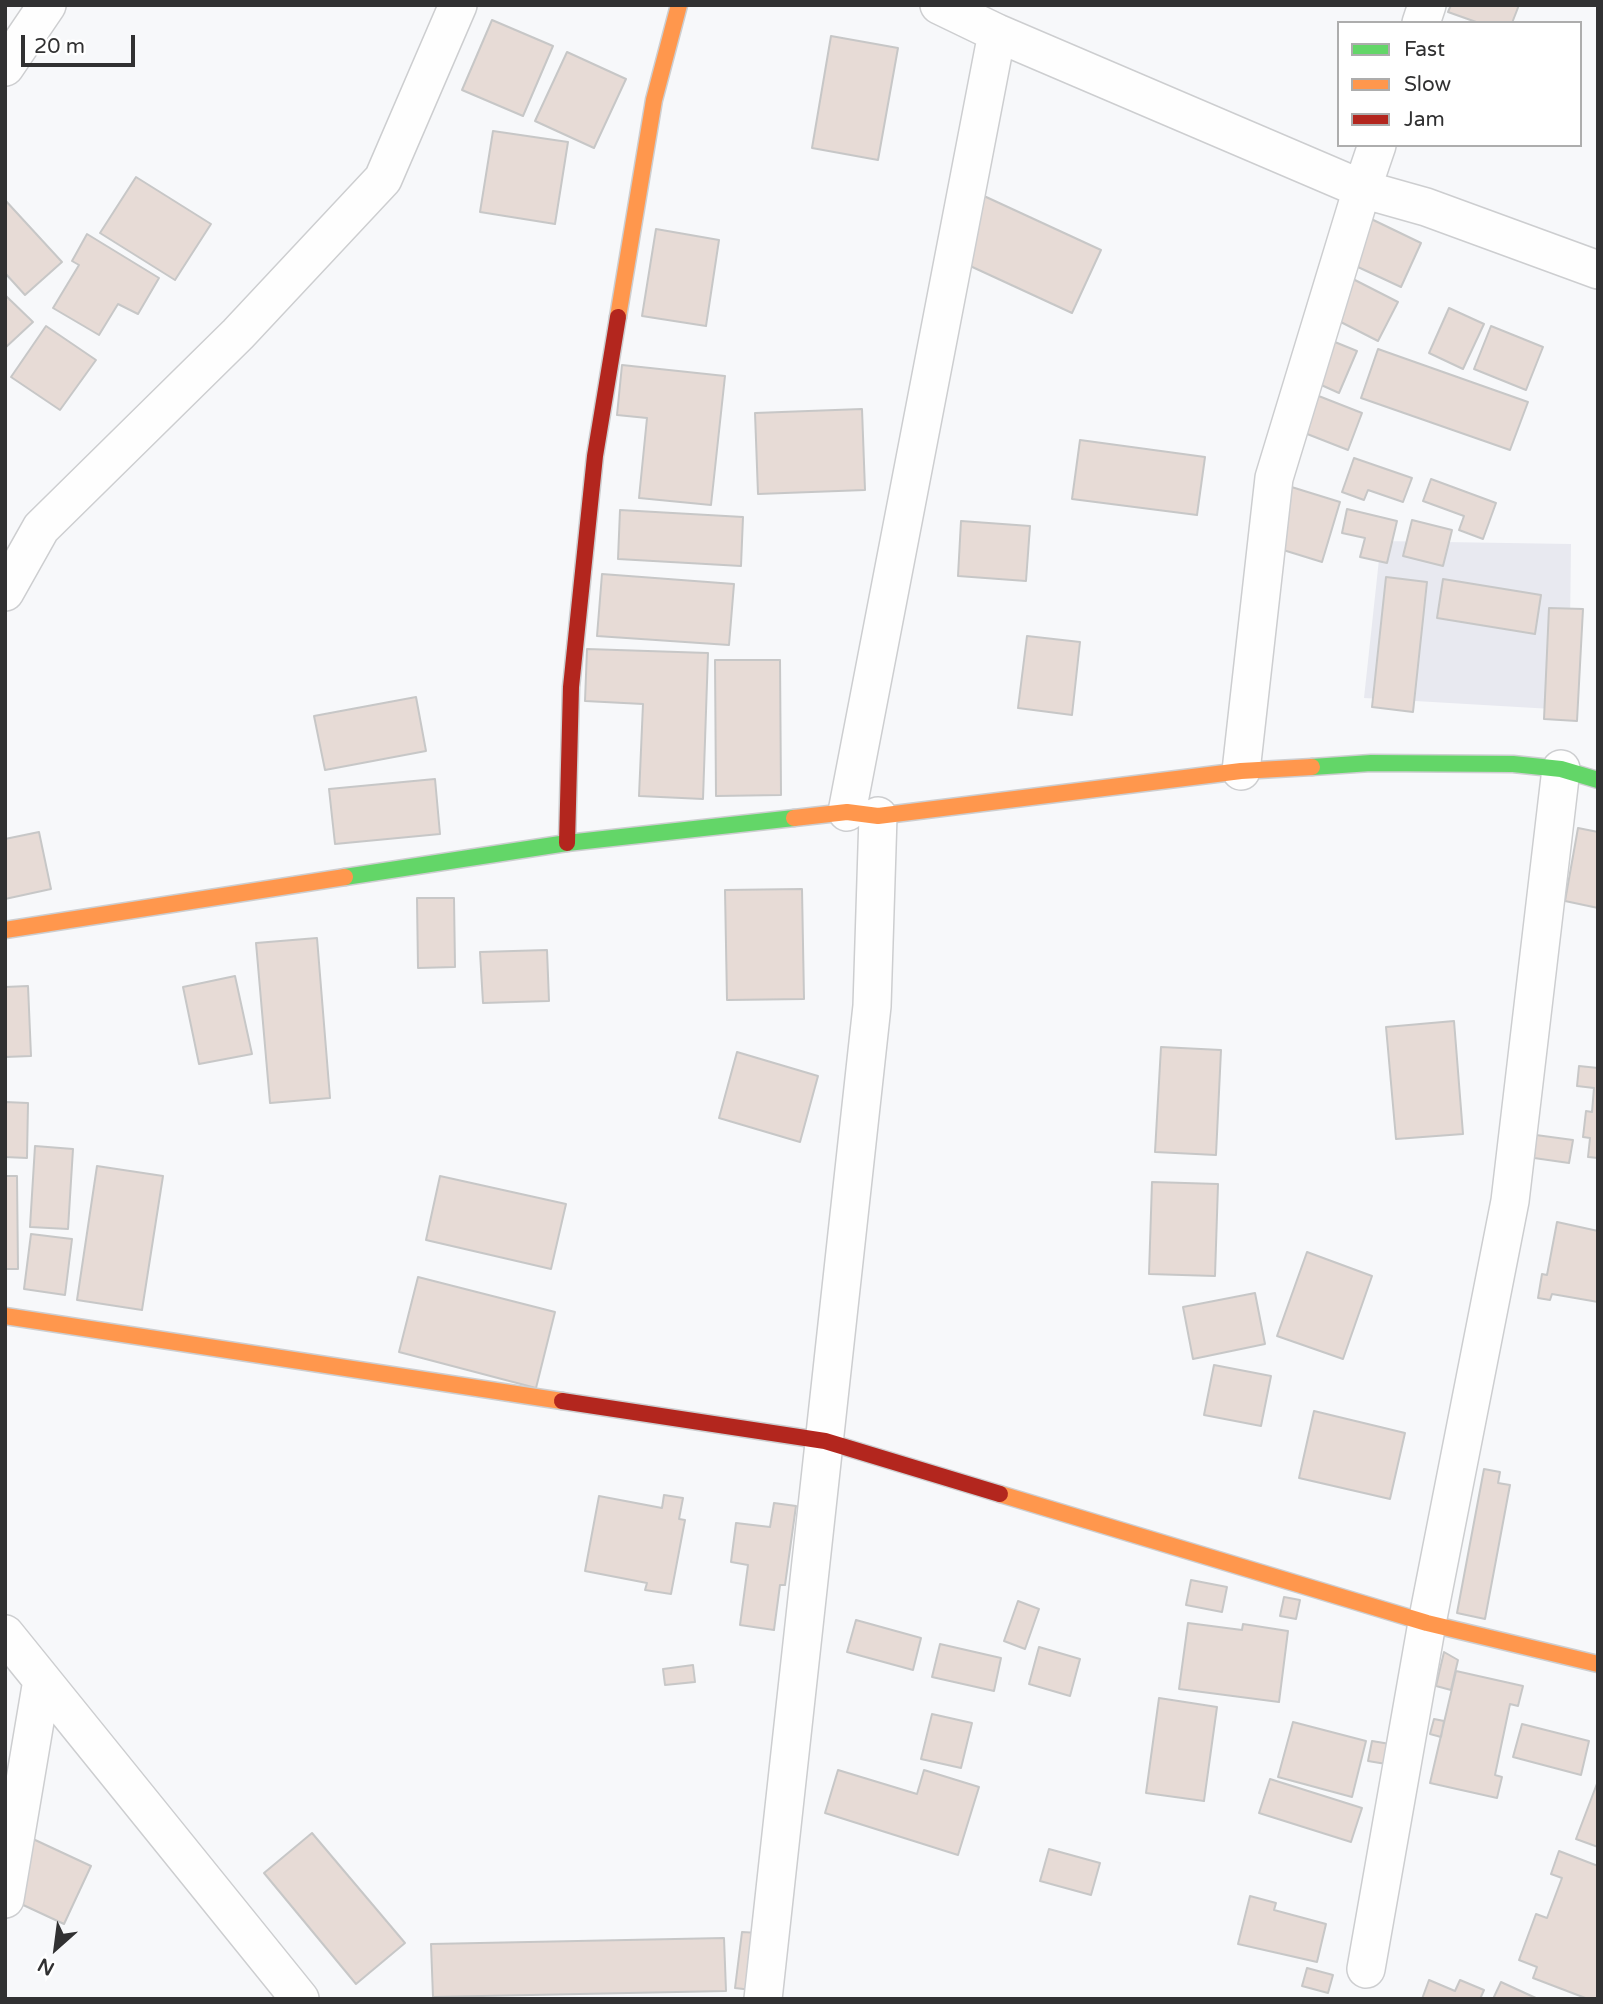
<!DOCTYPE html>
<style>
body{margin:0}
#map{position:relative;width:1603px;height:2004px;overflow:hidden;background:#f7f8fa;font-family:"Varela Round",sans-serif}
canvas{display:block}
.frame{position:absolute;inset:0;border:7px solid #313132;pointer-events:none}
.legend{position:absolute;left:1337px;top:21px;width:245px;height:126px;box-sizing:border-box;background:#fff;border:2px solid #adadad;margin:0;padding:9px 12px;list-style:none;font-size:21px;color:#313132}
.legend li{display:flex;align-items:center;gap:14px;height:35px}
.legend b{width:35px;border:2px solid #adadad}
.north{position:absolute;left:21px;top:1913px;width:70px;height:70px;-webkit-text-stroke:5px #fff;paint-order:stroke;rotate:208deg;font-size:19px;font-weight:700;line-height:28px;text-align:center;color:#313132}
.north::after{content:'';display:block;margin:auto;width:24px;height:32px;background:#313132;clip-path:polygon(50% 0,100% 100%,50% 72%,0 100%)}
.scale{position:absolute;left:21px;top:35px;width:114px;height:32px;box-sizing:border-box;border:4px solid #313132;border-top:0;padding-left:9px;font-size:21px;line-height:24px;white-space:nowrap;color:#313132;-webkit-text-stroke:5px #fff;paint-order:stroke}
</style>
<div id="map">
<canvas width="1603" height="2004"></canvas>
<div class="frame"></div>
<ul class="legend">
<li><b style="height:9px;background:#63d668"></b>Fast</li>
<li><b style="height:9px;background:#ff974d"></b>Slow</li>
<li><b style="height:9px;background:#b3261e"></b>Jam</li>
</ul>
<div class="north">N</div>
<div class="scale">20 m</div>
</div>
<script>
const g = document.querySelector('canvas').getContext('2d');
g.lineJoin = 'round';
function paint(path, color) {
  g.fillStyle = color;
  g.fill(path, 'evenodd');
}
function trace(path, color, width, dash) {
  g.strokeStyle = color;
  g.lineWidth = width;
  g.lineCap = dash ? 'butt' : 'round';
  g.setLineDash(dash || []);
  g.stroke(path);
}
paint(new Path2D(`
 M1381,541l190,3 -2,166 -205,-12z`), '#e8e9f0');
const building = new Path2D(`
 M1451,5h68l-7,18h-33l-31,-11z
 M492,20l61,26 -30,70 -61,-26z
 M831,36l67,12 -20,112 -66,-12z
 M567,52l59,27 -32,69 -59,-27z
 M493,131l75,11 -13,82 -75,-12z
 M136,177l75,47 -36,56 -75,-47z
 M984,196l117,54 -29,63 -117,-54z
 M5,200l57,62 -37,33 -20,-22z
 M1365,216l56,27 -20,44 -56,-26z
 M656,229l63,11 -13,86 -64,-10z
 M87,234l72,44 -21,36 -20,-10 -19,31 -46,-27 26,-43 -7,-4z
 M1349,277l49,25 -20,39 -49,-25z
 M5,295l28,27 -28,26z
 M1449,308l35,16 -21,45 -34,-16z
 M46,326l50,34 -36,50 -49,-33z
 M1491,326l52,21 -17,43 -52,-21z
 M1325,338l32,13 -18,42 -31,-14z
 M1378,349l150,53 -18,48 -149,-52z
 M622,365l103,11 -14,129 -72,-7 8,-80 -30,-3z
 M1311,393l51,20 -14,37 -51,-20z
 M862,409l3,81 -107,4 -3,-81z
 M1080,440l125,17 -8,58 -125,-16z
 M1354,458l58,20 -9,24 -35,-12 -4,10 -22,-8z
 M1431,479l65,24 -13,36 -24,-9 5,-14 -41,-15z
 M1285,485l55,17 -18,60 -55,-17z
 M1347,509l50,12 -10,42 -27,-6 5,-19 -23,-5z
 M620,510l123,7 -2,49 -123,-7z
 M1412,520l40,10 -9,36 -40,-10z
 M961,521l69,5 -4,55 -68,-5z
 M602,574l132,10 -5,61 -132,-9z
 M1386,577l41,5 -14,130 -41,-5z
 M1443,579l98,16 -6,39 -98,-16z
 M1549,608l34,1 -6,112 -33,-2z
 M1027,636l53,6 -8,73 -54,-7z
 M587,649l121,4 -5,146 -64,-3 4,-92 -58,-3z
 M715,660h65l1,135 -65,1z
 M416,697l10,54 -101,19 -11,-54z
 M435,779l5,55 -105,10 -6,-55z
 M1578,828l20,4v76l-33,-7z
 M39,832l12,57 -46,10v-60z
 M802,889l2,110 -77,1 -2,-110z
 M417,898h37l1,69 -37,1z
 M317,938l13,160 -60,5 -14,-160z
 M547,950l2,51 -66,2 -3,-51z
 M235,976l17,78 -53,10 -16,-77z
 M28,986l3,70 -26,1v-70z
 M1454,1021l9,113 -67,5 -10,-112z
 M1161,1047l60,3 -5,105 -61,-3z
 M737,1052l81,24 -18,66 -81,-24z
 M1579,1066l19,2v90l-10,-1 2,-19 -7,-1 3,-26 6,1 2,-24 -17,-2z
 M5,1102l23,1 -1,55 -22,-1z
 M1536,1135l37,5 -4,23 -35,-5z
 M35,1146l38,3 -5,80 -38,-2z
 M97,1166l66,10 -21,134 -65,-10z
 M5,1176h12l1,93h-13z
 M440,1176l126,28 -15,65 -125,-29z
 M1152,1182l66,2 -3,92 -66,-2z
 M1557,1222l41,9v71l-46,-8 -2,6 -12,-2 4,-24 5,1z
 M31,1234l41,5 -7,56 -41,-6z
 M1307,1252l65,24 -29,83 -66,-23z
 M418,1277l137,35 -19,76 -137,-36z
 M1255,1293l10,51 -72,15 -10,-52z
 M1214,1365l57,11 -10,50 -57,-11z
 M1314,1411l91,22 -15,66 -91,-21z
 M1484,1469l16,3 -2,11 12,2 -25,134 -28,-6z
 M664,1495l19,3 -4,21 6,1 -14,74 -26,-4 2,-7 -62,-12 14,-75 63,12z
 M774,1503l22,3 -11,79h-5l-6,45 -34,-5 8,-60 -17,-3 5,-39 34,4z
 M1191,1580l36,7 -5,25 -36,-7z
 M1284,1597l16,3 -4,19 -16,-3z
 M1018,1601l21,8 -14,40 -21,-8z
 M856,1620l65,18 -8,32 -66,-18z
 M1188,1623l54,7 1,-6 45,7 -9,71 -100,-13z
 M940,1644l61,14 -7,33 -62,-14z
 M1039,1647l41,12 -10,37 -41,-12z
 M1444,1652l14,8 -7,30 -15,-4z
 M693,1665l2,17 -30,3 -2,-16z
 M1456,1671l67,15 -5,20 -8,-2 -15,71 7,2 -5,21 -67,-15z
 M1159,1698l58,9 -13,94 -58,-8z
 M932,1714l40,9 -11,45 -40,-9z
 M1434,1719l10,2 -3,16 -11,-3z
 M1293,1722l73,19 -14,56 -74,-20z
 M1522,1724l67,17 -8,34 -68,-18z
 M1372,1741l18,3 -4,20 -18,-3z
 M838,1770l79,24 7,-24 55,17 -21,68 -133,-42z
 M1270,1779l92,29 -11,34 -92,-29z
 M1598,1781v66l-22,-8z
 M312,1833l93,110 -49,41 -92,-111z
 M33,1839l58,27 -27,58 -58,-27z
 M1049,1849l51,14 -9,32 -51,-14z
 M1559,1851l39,15v128l-2,5h-8l-55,-21 4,-11 -18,-7 17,-46 11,4 15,-40 -11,-4z
 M1250,1896l26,7 -2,7 52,14 -9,38 -79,-18z
 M742,1932l17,1 -7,57 -17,-2z
 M724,1938l2,53 -293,6 -2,-53z
 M1307,1968l26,7 -5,18 -26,-7z
 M1429,1980l26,11 5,-11 24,10 -4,9h-58z
 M1501,1982l37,17h-45z`);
paint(building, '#e7dbd6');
trace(building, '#c7c7c7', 2);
const street = new Path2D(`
 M939,5l58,28 365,156 64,18 172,63
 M1421,23l6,-18
 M5,67l42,-62
 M5,592l36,-64 197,-194 145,-155 75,-174
 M1241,771l33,-293 88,-289 15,-44
 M847,812l150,-779
 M5,1634l295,365
 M5,1899l37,-219
 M1366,1969l61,-346 83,-422 51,-432
 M763,1999l109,-993 6,-190`);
const fast = new Path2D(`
 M1312,767l59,-4 142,1 48,5 37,11
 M345,877l222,-34 227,-25`);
const slow = new Path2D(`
 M618,317l36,-217 25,-95
 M794,818l53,-6 31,4 363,-45 71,-4
 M5,930l340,-53
 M5,1316l557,85
 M1000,1494l427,129 171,41`);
const jam = new Path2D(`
 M567,843l4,-156 24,-231 23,-139
 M562,1401l263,40 175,53`);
trace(street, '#cdced0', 40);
trace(fast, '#cdced0', 19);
trace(slow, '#cdced0', 19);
trace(jam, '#cdced0', 19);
trace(street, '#fefefe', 37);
trace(fast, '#63d668', 16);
trace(slow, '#ff974d', 16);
trace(jam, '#b3261e', 16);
</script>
